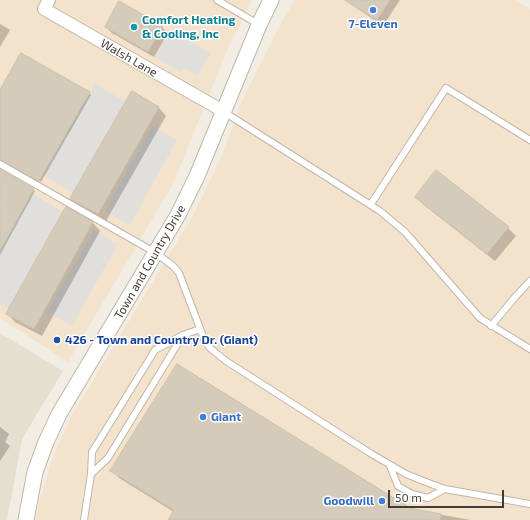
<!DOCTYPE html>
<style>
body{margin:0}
#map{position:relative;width:530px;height:520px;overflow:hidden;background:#f1ede2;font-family:"Exo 2",sans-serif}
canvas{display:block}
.scale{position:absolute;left:388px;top:490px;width:116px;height:18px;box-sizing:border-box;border:2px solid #423c33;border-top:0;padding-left:5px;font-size:12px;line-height:14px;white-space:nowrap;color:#423c33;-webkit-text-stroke:3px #fff;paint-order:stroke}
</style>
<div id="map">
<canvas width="530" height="520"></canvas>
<div class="scale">50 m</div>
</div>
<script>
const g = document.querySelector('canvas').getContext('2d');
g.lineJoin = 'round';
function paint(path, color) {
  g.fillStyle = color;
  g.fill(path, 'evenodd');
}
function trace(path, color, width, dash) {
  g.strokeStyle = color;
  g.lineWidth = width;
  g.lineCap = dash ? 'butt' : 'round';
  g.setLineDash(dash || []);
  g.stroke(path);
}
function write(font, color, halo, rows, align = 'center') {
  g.font = font + ' "Exo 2",sans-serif';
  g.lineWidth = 3;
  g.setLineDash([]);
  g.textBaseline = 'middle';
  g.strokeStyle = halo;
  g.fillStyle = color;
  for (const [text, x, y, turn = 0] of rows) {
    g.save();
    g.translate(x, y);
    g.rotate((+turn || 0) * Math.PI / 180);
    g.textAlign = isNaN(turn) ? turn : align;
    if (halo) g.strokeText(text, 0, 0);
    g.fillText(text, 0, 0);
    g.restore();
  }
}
paint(new Path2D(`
 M0,333l63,38 -41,68 -15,81h-7z`), '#e5dfd0');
paint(new Path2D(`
 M0,0h252l-23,46 -56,138 -105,178 -68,-44z
 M295,0h221l14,9v511h-495l3,-14 16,-52 18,-39 123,-203 27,-57 20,-54 41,-82z`), '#f4e3cc');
paint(new Path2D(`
 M170,30l41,23 -13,23 -15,-8 -2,4 -26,-15z
 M95,84l31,18 -52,91 -31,-18z
 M152,126l25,14 -47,85 -25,-14z
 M32,193l31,19 -54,97 -9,-5v-53z
 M94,230l24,14 -46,82 -25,-14z`), '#e1dfdb');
paint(new Path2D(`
 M345,0h55l-17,26z
 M0,24l10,6 -10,17z
 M106,27h56l6,6 -14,24 -42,-24z
 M0,92l89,1 2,2 -50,87 -36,-21h-5z
 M133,93l26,15 7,8 -60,105 -27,-14 -7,-8z
 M0,170l35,21 -35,64z
 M416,197l92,31 8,8 -21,25 -71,-56z
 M66,208l27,15 7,8 -58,105 -27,-14 -7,-8z
 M0,427l9,7 -4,8 5,4 -10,15z
 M112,470l297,39 62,11h-302l5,-8 -55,-34z`), '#0003');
const building = new Path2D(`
 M345,0h45l-13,20z
 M119,1l44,25 -15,26 -43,-25z
 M21,53l69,39 -51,89 -39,-21v-70z
 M132,91l27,16 -61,107 -28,-15z
 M0,169l34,20 -34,62z
 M436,170l73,57 -22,27 -72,-57z
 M66,207l27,15 -59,107 -28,-15z
 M177,364l233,144 31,6 -1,6h-272l6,-10 -64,-39z`);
paint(building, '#d5cbba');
trace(building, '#cdc0ab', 1);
const service = new Path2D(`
 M217,0l41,24
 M224,112l156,99 25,21 75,86 50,31
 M0,164l156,89 17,13 6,7 25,66 6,9 16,13 144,92 36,21 25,10 14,5 85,15
 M371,204l75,-116 84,52
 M491,326l25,-30 14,-15
 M390,466l8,20 14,8 16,4 17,-9
 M91,474l17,-16 75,-123
 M84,520l7,-46 1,-22 2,-3 61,-99 28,-15 17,-6`);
const minor = new Path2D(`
 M49,0l-5,9 179,102`);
const tertiary = new Path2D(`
 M26,520l9,-48 11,-30 13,-28 119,-199 19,-39 62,-151 12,-25`);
trace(service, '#bfb7a8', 8);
trace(minor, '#bfb7a8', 14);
trace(tertiary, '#bfb7a8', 17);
trace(service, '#fff', 6);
trace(minor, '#fff', 12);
trace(tertiary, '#fff', 15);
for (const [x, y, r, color] of [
 [373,10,4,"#3f7fe0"],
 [134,27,4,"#0f9aa8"],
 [57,340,4,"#1a4fb4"],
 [203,417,4,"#3f7fe0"],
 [382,501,4,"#3f7fe0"]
]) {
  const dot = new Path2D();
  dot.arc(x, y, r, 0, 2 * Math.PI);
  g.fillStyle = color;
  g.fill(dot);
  trace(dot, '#fff', 1.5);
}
write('bold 12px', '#0d838f', '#fff', [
 ["Comfort Heating",142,20],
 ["& Cooling, Inc",142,34]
], 'left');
write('bold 12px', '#366cbe', '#fff', [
 ["7-Eleven",373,24],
 ["Giant",211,417,"left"],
 ["Goodwill",374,501,"right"]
]);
write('12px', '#423c33', '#fff', [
 ["Walsh Lane",129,58,30],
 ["Town and Country Drive",150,262,-60]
]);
write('bold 12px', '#164399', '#fff', [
 ["426 - Town and Country Dr. (Giant)",65,340]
], 'left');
</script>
